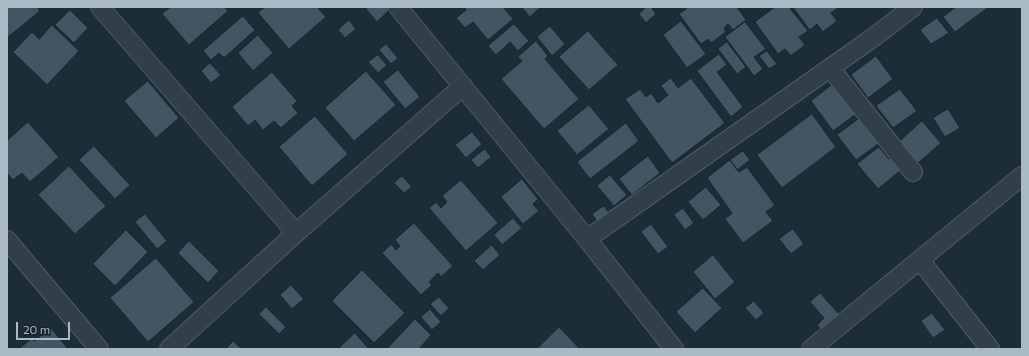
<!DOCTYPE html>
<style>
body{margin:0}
#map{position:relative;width:1029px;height:356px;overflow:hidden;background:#1d2d37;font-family:Commissioner,sans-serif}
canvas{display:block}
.frame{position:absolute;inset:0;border:8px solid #aabac5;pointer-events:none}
.scale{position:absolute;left:16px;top:322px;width:54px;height:18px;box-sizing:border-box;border:2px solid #aabac5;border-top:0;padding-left:5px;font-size:12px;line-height:14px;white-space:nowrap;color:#aabac5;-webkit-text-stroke:3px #16232c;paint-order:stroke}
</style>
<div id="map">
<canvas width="1029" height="356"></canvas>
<div class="frame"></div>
<div class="scale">20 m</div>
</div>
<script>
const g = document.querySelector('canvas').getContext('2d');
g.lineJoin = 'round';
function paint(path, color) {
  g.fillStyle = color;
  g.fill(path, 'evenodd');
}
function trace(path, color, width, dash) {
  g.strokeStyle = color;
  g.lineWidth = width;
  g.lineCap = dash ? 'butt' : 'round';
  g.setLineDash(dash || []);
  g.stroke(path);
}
const building = new Path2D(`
 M7,7h30l3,4 -32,26z
 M171,7h53l4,4 -39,34 -27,-31z
 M265,7h52l9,10 -37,32 -31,-36z
 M369,7h19l2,2 -13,13 -11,-13z
 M464,7h39l10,12 -25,21 -15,-18 -8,6 -9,-10 10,-8z
 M522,7h19l-11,10z
 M646,7h5l5,7 -10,9 -7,-9z
 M685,7h52l9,13 -13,10 -5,-6 -4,4 2,4 -15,11 -3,-4 -7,5 -22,-30 7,-5z
 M775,7h14l19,24 -9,6 6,8 -14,11 -6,-7 -7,5 -23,-32z
 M793,7h45v1l-7,5 6,8 -14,11 -6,-8 -7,6z
 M956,7h33l-34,25 -12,-15z
 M70,10l18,18 -14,15 -19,-18z
 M243,16l12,14 -31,28 -5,-5 -8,7 -8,-9z
 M937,18l12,15 -18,11 -11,-14z
 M349,20l7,9 -11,9 -7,-8z
 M681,21l25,33 -19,14 -24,-33z
 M745,22l21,27 -12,8 9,12 -9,7 -29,-39z
 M514,24l15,17 -11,10 -8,-9 -14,13 -8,-9z
 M52,25l27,26 -32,34 -34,-33 19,-20 7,7z
 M550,26l15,18 -13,12 -15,-19z
 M588,31l30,34 -29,25 -30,-33z
 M258,35l15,18 -20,18 -15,-18z
 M536,41l12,15 -3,3 34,40 -35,30 -43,-50 21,-18 -4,-4z
 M727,42l19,25 -9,7 -19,-25z
 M386,44l12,14 -7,6 -12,-14z
 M767,51l10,13 -8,5 -10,-13z
 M719,54l8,11 -10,7 26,35 -12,10 -34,-46z
 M378,55l9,10 -9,8 -10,-11z
 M876,56l17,23 -25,19 -17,-23z
 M210,63l11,12 -10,8 -10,-12z
 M398,70l22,27 -15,12 -22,-27z
 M366,71l30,34 -42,36 -29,-33z
 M272,72l25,29 -5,5 6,7 -17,15 -7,-7 -11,9 -8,-10 -7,6 -16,-19z
 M671,78l7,10 13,-10 34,45 -53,40 -47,-64 15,-10 6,8 5,-4 7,10 10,-8 -7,-9z
 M148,81l31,37 -23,20 -32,-37z
 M833,84l23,30 -23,17 -22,-30z
 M900,89l17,22 -24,17 -17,-22z
 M589,105l20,24 -32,26 -20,-24z
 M948,109l12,19 -15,9 -12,-19z
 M812,114l24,33 -54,41 -25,-33z
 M315,116l33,38 -36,32 -33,-39z
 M861,117l19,26 -24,17 -19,-25z
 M922,121l19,22 -23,20 -18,-22z
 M28,122l31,35 -29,25 -8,-9 -9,7 -6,-7v-32z
 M626,123l13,18 -49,38 -13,-17z
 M472,132l10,12 -16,14 -11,-13z
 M94,146l36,39 -15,14 -36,-39z
 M879,147l10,12 2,-2 10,13 -23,19 -21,-25z
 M485,149l6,8 -13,11 -7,-8z
 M743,151l7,9 -13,10 -7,-10z
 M648,156l12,17 -28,22 -13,-16z
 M730,160l9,12 8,-5 28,38 -9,7 7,9 -30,22 -18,-24 7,-6 -25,-35z
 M69,166l37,40 -31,28 -37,-39z
 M610,175l17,20 -13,11 -17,-20z
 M402,176l10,11 -8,6 -10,-10z
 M522,179l16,20 -5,5 6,7 -16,13 -22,-27z
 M461,180l37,43 -32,28 -37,-43 7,-6 5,6 6,-6 -5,-6z
 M706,187l15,18 -18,15 -15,-18z
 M604,206l7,9 -12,9 -7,-10z
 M683,208l11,15 -9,7 -11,-15z
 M145,214l22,27 -10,8 -22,-27z
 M513,218l9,10 -20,17 -8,-10z
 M414,223l39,43 -12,11 -3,-4 -9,9 3,3 -11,10 -39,-42 9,-9 5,6 4,-4 -5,-6z
 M651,224l17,23 -10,7 -17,-22z
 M793,229l11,15 -13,10 -12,-15z
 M126,230l22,22 -33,34 -22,-22z
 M189,241l30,30 -11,12 -30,-30z
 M492,245l8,10 -17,15 -9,-9z
 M713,255l22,27 -20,17 -22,-27z
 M156,258l38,44 -46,40 -38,-44z
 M362,270l43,43 -31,30 -42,-42z
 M291,285l13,14 -12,10 -12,-14z
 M703,288l19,20 -27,25 -19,-21z
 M820,293l22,24 -18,16 -7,-8 7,-7 -14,-16z
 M439,297l10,11 -8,8 -11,-12z
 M754,301l10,12 -8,7 -11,-12z
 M266,307l20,20 -7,7 -20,-20z
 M430,309l11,13 -9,8 -11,-13z
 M932,313l13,17 -12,8 -12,-17z
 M415,319l16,16 -12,14h-32z
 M559,327l21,22h-43z
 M51,328l17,21h-49l13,-11 2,3z
 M355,333l14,16h-31z
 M233,341l9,8h-16z`);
paint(building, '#425562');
trace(building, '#18252e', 1);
const minor = new Path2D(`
 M100,7l196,226
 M398,7l189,232 87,110
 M830,68l83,104
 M587,239l287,-202 39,-30
 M7,240l92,109
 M920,260l70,89
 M169,349l127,-116 167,-147
 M811,349l211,-173`);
trace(minor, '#4e5c66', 20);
trace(minor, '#303f48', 18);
</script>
